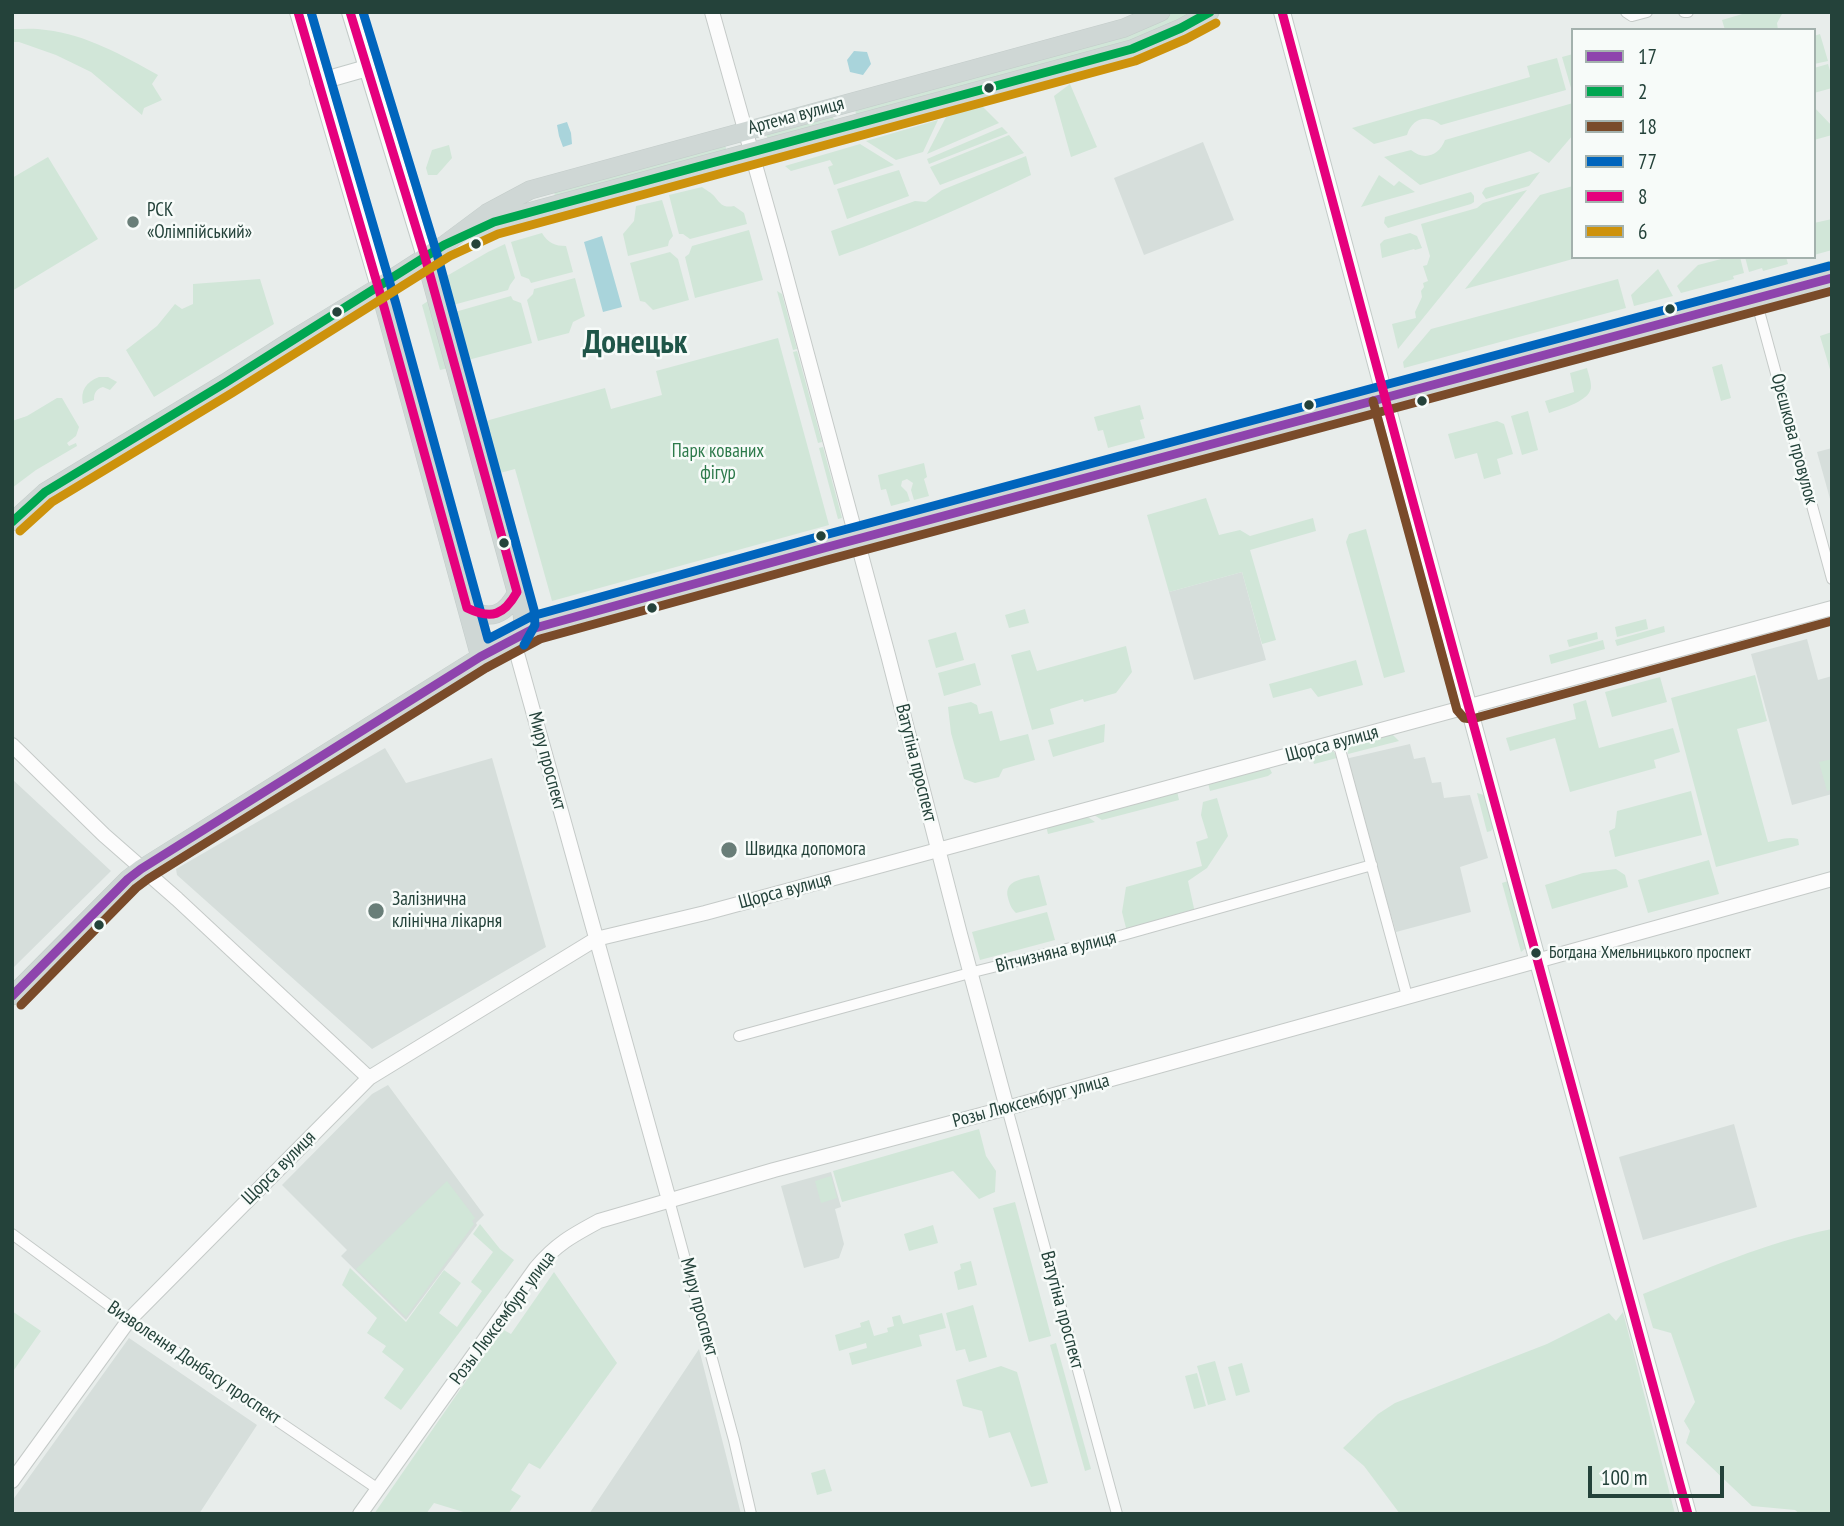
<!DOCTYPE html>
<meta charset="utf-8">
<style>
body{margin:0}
#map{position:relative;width:1844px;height:1526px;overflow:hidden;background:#e8edeb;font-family:"PT Sans Narrow",sans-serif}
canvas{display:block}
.frame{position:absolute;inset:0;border:14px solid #24423a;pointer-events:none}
.legend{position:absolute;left:1571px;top:28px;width:245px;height:231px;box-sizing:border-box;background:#f7fbf9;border:2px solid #a3b1ad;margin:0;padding:9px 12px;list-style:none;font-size:21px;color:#24423a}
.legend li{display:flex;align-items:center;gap:14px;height:35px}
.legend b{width:35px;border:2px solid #a3b1ad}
.scale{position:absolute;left:1588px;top:1466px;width:136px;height:32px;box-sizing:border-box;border:4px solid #24423a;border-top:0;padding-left:9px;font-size:21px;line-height:24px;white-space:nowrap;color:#24423a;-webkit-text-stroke:5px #f7fbf9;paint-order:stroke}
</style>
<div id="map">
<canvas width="1844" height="1526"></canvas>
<div class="frame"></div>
<ul class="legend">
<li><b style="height:9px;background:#8e44ad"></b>17</li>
<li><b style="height:9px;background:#00a651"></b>2</li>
<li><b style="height:9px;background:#7a4b2a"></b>18</li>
<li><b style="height:9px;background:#0065bd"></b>77</li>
<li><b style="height:9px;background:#e5007d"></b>8</li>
<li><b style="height:9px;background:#cd920c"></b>6</li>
</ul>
<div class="scale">100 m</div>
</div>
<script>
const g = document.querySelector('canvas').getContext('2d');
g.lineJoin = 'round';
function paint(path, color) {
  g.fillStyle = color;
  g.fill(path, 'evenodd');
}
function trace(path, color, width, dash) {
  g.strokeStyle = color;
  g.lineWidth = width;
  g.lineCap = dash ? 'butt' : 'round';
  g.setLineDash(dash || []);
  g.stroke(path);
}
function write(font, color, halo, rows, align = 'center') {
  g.font = font + ' "PT Sans Narrow",sans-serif';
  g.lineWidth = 5;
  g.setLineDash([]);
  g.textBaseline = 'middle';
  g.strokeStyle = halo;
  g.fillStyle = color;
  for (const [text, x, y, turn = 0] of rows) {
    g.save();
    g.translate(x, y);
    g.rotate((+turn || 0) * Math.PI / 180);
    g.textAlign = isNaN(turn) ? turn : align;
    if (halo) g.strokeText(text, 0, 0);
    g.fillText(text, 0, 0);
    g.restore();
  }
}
paint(new Path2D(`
 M1203,142l31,78 -90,35 -30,-77z
 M1832,448v58l-15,-54z
 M1242,572l24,88 -72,20 -25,-88z
 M1807,639l11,41 14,-4v118l-40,11 -41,-151z
 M1410,744l4,15 11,-2 7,26 9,-1 3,16 26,-3 18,63 -28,9 11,45 -75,20 -51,-173z
 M385,748l21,35 86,-25 54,189 -174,102 -195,-174 -1,-6z
 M12,779l99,92 -99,98z
 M388,1085l96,130 -8,8 1,2 -71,95 -65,-64 6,-6 -65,-65 90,-91z
 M1734,1124l23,83 -114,33 -24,-83z
 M831,1172l10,35 -6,2 9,35 -5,14 -35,10 -23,-82z
 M129,1338l128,87 -58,89h-187v-13z
 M699,1349l42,165h-152z`), '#d6dedb');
paint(new Path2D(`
 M1175,12h24l-65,29 -278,74 -1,-7 294,-84z
 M1749,12h38l-5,2 -5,9 1,7h-53l-3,-10z
 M12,29c11,0 23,-1 34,1 41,5 76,25 112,45l-6,9 10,16 -18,8 -2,7 -51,-43 -35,-17 -37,-13h-7z
 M1820,34l8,27 -14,3v-28z
 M1573,54v33l-2,1 -9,-31z
 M1557,58l9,32 -125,35c-13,-11 -29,-7 -34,10l-33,9 -22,-16 178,-51 -3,-11z
 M1828,64l4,13v11l-18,5v-25z
 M1070,84l27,63 -26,10 -17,-61z
 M1573,103v32l-24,28 -19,-12 -110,34 -36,-28 27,-7c13,11 28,6 34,-10z
 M981,105l18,18 -72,31 19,-37z
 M1814,107l18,19v9l-18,5z
 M832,114l2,6 -2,3 -64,18 -3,-11z
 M938,120l-15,32 -27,8 -30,-19z
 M1002,127l6,6 -79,31 -2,-5z
 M1009,135l15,18 -84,32 -10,-18z
 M724,141l3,11 -172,45 -1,-6z
 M860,144l34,21 -60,20 -6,-18 5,-2 -3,-5 -39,11 -6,-5z
 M449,145l3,13 -15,17h-9l-2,-7 6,-18z
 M1026,156l5,19c-63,30 -126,58 -192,81l-8,-25 84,-30 11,1 16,-12z
 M48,157l50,82 -86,52v-113z
 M899,170l10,26 -62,23 -10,-30z
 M1540,172l-11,14 -43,13 -4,-6 3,-5z
 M1379,175l15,11 5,-5 16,11 -54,15z
 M1573,186v71h7l-115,32 75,-94z
 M702,187c4,3 10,6 13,10 6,8 9,11 19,9l10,7 3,11 -57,15 -7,-5h-4l-10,-39z
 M1527,190l-129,159 -6,-25 24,-6 -1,-6 7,-15 -1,-6 3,-4 -1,-4 5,-2 -5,-15 4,-1 3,-9 -9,-32 56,-16 6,-5z
 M1471,192l3,4v6l-3,2 -83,24 -4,-5 1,-6z
 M662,200l11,36 -4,5 -1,5 -40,10 -5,-22 11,-13 2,-15z
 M1832,219v31l-18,5v-32z
 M749,230l14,50 -68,18 -10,-41 4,-3 3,-8z
 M542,233c6,10 13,13 24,13l7,26 -42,11 -2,-4 -8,-3 -10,-34z
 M1410,233l7,3 5,12 -7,2 -1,-1 -32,9 -2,-14 4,-4z
 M505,244l10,34 -5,7 -2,5 -55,15 -8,-28 43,-25z
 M670,252l8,7 11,41 -36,10 -8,-8 -5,-1 -10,-38z
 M1729,257h11l4,16 -11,3 1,3 -53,14 -4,-7 21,-21z
 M1745,257h41l2,7 -25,7 -1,-3 -13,4z
 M1832,260v8l-61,17 -2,-7z
 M1658,269l15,27 -39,10 -3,-11z
 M575,278l10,38 -12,6 -4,11 -31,8 -11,-41 6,-6 1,-5z
 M260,279l14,45 -120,73 -28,-47 31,-24 18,-22 7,5 11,-5v-20z
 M1618,279l8,29 -222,60 -1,-6 28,-33z
 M777,291l5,3 15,55 -4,1z
 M511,296l2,4 8,3 11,40 -64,17 -13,-48z
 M431,299l18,69 -9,2 -18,-65z
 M1651,311l1,7 -246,66 -2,-7z
 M1748,312l2,5 -55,15 -1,-6z
 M403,316l16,60 -8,2 -16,-57z
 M1832,332v44l-12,-40z
 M778,338l51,187 -277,76 -37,-132 -19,5 -14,-52 123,-34 6,21 51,-14 -6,-24z
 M797,351l25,91 -4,1 -25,-91z
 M1722,364l9,34 -10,3 -9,-34z
 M1587,368c1,5 4,12 4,18 1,15 -31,23 -42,27l-4,-12 29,-9 -4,-19z
 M99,377h9l9,5 -7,8 -7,-3c-7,2 -9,6 -9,13l-11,4c-3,-13 3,-22 16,-27z
 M57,398h5l17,29 -3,9 -9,7 2,3 7,-3 1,3 -41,24 -24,18v-67l15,-5z
 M1140,405l4,14 -4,1 5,18 -37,10 -5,-18 -5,1 -4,-14z
 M1528,411l10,39 -16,5 -11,-39z
 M1497,421l7,3 9,30 -16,5 4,15 -17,5 -7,-26 -22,6 -7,-25z
 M823,447l19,71 -4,1 -19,-71z
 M924,463l3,14 -3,2 5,17 -15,4 -3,-10 2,-7 -6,-4 -5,2 -1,5 6,6 3,9 -19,5 -5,-17 -5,1 -3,-15z
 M1206,498l13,37 21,-5 10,6 63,-18 3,13 -66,19 26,90 -14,4 -20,-72 -73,20 -22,-77z
 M1366,529l39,143 -21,6 -38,-136 3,-8z
 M1025,609l4,14 -20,5 -4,-13z
 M1646,619l2,10 -31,8 -2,-10z
 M1664,626l1,6 -48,14 -2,-6z
 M956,632l8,28 -28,8 -8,-28z
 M1597,632l1,7 -29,8 -2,-7z
 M1603,640l2,9 -54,15 -2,-9z
 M1126,646l6,26 -16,21 -32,9 -1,-3 -33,10 4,15 -22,6 -21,-75 19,-5 7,21z
 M1356,660l7,25 -45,12 -7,-9 -38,10 -4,-14z
 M975,663l6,22 -37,11 -6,-23z
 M1755,675l12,46 -30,8 31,113c9,-1 19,-6 30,-3l1,6 -83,22 -45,-169z
 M1660,677l7,25 -55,15 -7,-25z
 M1586,700l13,48 74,-20 7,24 -26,8 2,8 -86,24 -15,-54 -45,13 -4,-13 70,-19 -3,-15z
 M971,702l6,3 2,9 13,-3 8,30 28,-7 7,26 -32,9 -4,8 -24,6 -11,-4 -13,-46 -3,-26z
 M1105,724l-1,18 -51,15 -5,-17z
 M1392,734l7,7 -51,13v-4l3,-5z
 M1331,750l3,2 3,6 -23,6 -3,-9z
 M1832,759v30l-5,2 -8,-29z
 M1269,767l3,6 -4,3 -58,15 -2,-8z
 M1177,791l2,9 -77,20 -11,-7z
 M1691,791l11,44 -87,22 -6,-26 6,-3 2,-17z
 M1477,793l7,2 9,33 -2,3 -4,1z
 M1217,798l11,38 -21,32 -19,13 7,32 -68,19 -5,-20 4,-25 76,-21 -6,-24 12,-4 -7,-23 2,-13z
 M1085,815l10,7 -47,12 -2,-8z
 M1709,860l10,34 -71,19 -10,-33z
 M1616,869l9,6 3,12 -76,22 -7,-24 38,-12z
 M1039,875l8,30 -31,8c-5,-5 -6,-8 -8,-15 -5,-19 17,-19 31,-23z
 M1508,881l18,67 -5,4 -19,-69z
 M1047,912l8,28 -75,20 -8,-28z
 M979,1129l7,27 10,15 -1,21 -16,7 -26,-28 -111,31 -9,-31z
 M831,1176l6,22 -16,5 -6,-22z
 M447,1181l28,37 -3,3 2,3 -68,93 -50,-48z
 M1015,1202l36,134 -22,6 -36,-134z
 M480,1224l20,25 14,11 -113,150 -17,-12 20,-29 -22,-17 4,-6 -19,-13 10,-15 -35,-33 8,-17 56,54 38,-52 17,13 -22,30 18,14 25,-36 -11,-9 22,-30 -20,-18z
 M933,1225l5,18 -29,8 -5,-17z
 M1832,1229v285h-32l-5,-4 -43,-4 -66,-63 4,-12 -6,-10 11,-19 -24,-69 -18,-5 -10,-34c61,-24 124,-52 189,-65z
 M971,1261l6,24 -19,5 -4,-18 7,-3 -1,-5z
 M554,1272l63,91 -77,106 -11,-6 -18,27 10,6 -13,18h-38l-36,-11 -8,11h-52l128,-185 9,5z
 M973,1305l14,52 -18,5 -4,-13 -9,2 -10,-38z
 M12,1311l29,20 -27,39 -2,-1z
 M1623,1312l52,202h-275l-36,-48 -21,-18 35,-34 17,-11 152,-59 62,-31 7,8z
 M942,1313l4,15 -27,7 3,11 -70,19 -3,-12 18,-5 -1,-5 -27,8 -4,-16 26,-8 -1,-4 9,-3 5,16 14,-4 -1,-4 7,-2 -2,-9 8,-2 3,9z
 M1056,1343l35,126 -6,2 -35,-126z
 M1215,1361l11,39 -18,5 -11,-39z
 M1242,1363l8,29 -14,4 -8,-29z
 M1001,1366l16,6 31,111 -17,4 -21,-55 -21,6 -7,-27 -19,-5 -7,-26z
 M1197,1373l9,33 -12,3 -9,-33z
 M825,1469l7,22 -15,4 -6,-22z`), '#d1e6d8');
paint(new Path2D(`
 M854,51l13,1 4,12 -8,11 -13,-3 -3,-12z
 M567,122l4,11 1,11 -9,3 -4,-11 -2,-11z
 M602,236l20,71 -19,5 -19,-70z`), '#a9d4db');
const minor = new Path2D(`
 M1626,12l6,4 15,-4
 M1684,12h4
 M1756,300l76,279
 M1338,742l69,254
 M739,1036l238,-65 146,-36 249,-70
 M1007,1108l110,406
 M669,1200l65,240 17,74
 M12,1234l117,86 249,169`);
const tertiary = new Path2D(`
 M712,12l67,238 109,405 72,279 47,174
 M513,639l156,561
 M12,745l92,90 73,64 192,179
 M12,1481l117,-161 240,-242 227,-139 109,-26 1127,-305
 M360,1514l176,-246c20,-24 37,-33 63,-47l175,-51 233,-62 825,-229`);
const secondary = new Path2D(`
 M298,12l81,275
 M350,12l75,245
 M1282,12l128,479 278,1023
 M318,82l49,-14`);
const primary = new Path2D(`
 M476,231l27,-12 629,-170 49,-21 29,-16
 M425,257l97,356 1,9 -10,17
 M379,287l101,370
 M12,522l33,-30 180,-109 70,-45 84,-51 65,-42 43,-32 43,-23 594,-162 37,-16
 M467,608c23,13 38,8 50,-16
 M12,996l116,-117 13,-10 339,-212 55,-29 289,-80 1008,-270`);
trace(minor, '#c5cac8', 12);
trace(tertiary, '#c5cac8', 16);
trace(secondary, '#c3cbc8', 18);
trace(primary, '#c3ccc9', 19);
trace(minor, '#fcfcfc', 10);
trace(tertiary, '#fcfcfc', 14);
trace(secondary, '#fcfcfc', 16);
trace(primary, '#cfd7d5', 18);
trace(new Path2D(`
 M12,996l116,-117 13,-10 339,-212 55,-29 289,-80 1008,-270`), '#8e44ad', 9);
trace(new Path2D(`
 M12,522l33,-30 180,-109 219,-138 50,-23 638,-173 49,-21 29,-16`), '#00a651', 9);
trace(new Path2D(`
 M1373,401l84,309 7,8 8,1 360,-98
 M21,1005l115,-117 12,-9 338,-211 54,-29 287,-79 1005,-269`), '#7a4b2a', 9);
trace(new Path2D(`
 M311,12l85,292 92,335 44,-23 289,-80 1008,-270
 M363,12l74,242 97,356 1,15 -11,20`), '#0065bd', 9);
trace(new Path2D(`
 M298,12l86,295 83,301c25,12 37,7 50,-16l-92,-335 -75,-245
 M1282,12l128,479 278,1023`), '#e5007d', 9);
trace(new Path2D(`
 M20,531l32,-29 180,-109 218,-137 48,-22 637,-173 51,-22 30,-16`), '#cd920c', 9);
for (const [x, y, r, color] of [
 [989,88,6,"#24423a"],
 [133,222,7,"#697e78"],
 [476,244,6,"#24423a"],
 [1670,309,6,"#24423a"],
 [337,312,6,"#24423a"],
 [1422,401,6,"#24423a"],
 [1309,405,6,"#24423a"],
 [821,536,6,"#24423a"],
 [504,543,6,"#24423a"],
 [652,608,6,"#24423a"],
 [729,850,9,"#697e78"],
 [376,911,9,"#697e78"],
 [99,925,6,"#24423a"],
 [1536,953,6,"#24423a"]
]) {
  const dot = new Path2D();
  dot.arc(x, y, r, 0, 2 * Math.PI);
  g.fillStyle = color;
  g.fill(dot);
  trace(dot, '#f7fbf9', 2.5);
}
write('17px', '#24423a', '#f7fbf9', [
 ["Богдана Хмельницького проспект",1549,953]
], 'left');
write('19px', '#24423a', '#f7fbf9', [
 ["Артема вулиця",796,116,-15],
 ["Орєшкова провулок",1794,439,75],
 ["Щорса вулиця",1332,744,-15],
 ["Миру проспект",547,761,75],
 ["Ватутіна проспект",916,763,76],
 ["Щорса вулиця",785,891,-15],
 ["Вітчизняна вулиця",1056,952,-14],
 ["Розы Люксембург улица",1031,1101,-15],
 ["Щорса вулиця",279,1168,-45],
 ["Миру проспект",699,1307,75],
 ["Ватутіна проспект",1062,1310,75],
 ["Розы Люксембург улица",503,1318,-53],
 ["Визволення Донбасу проспект",194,1363,34]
]);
write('19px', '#24423a', '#f7fbf9', [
 ["РСК",147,211],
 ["«Олімпійський»",147,233],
 ["Швидка допомога",745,850],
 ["Залізнична",392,900],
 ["клінічна лікарня",392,922]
], 'left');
write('19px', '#2d7a4b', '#f7fbf9', [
 ["Парк кованих",718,452],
 ["фігур",718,474]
]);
write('bold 33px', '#1f5548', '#f7fbf9', [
 ["Донецьк",635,344]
]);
</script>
